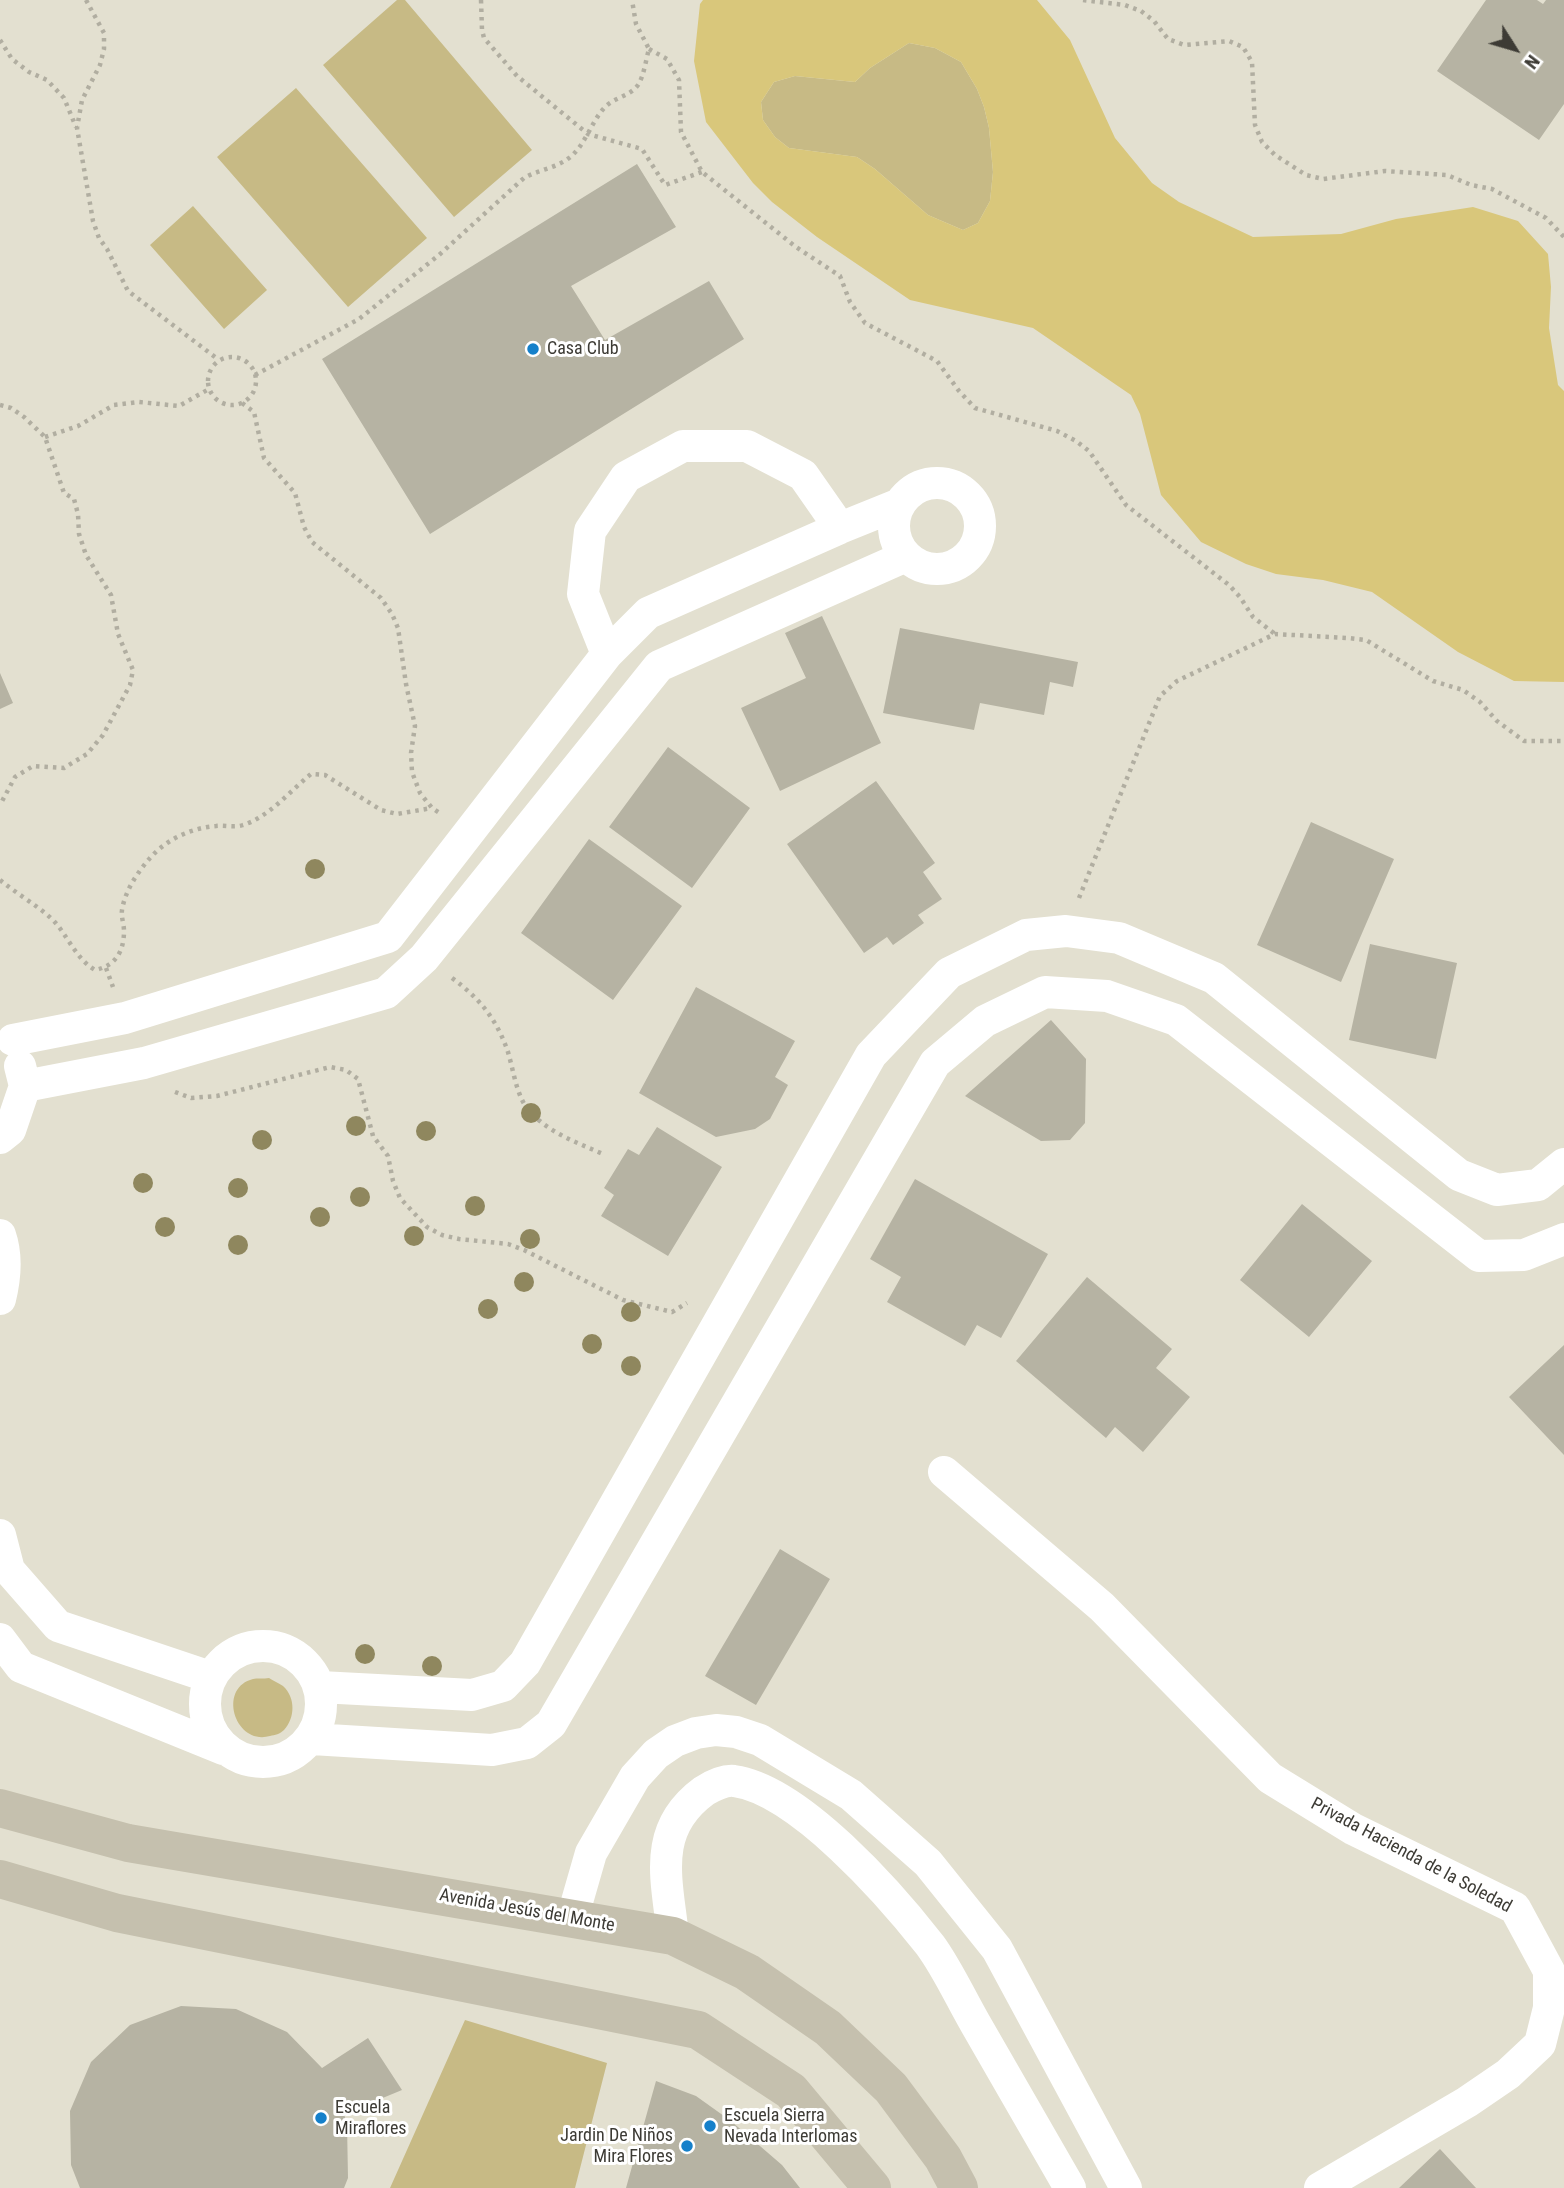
<!DOCTYPE html>
<meta charset="utf-8">
<style>
body{margin:0}
#map{position:relative;width:1564px;height:2188px;overflow:hidden;background:#e3e0d0;font-family:"Roboto Condensed",sans-serif}
canvas{display:block}
.north{position:absolute;left:1480px;top:14px;width:70px;height:70px;-webkit-text-stroke:5px #fff;paint-order:stroke;rotate:127deg;font-size:19px;font-weight:700;line-height:28px;text-align:center;color:#3d3b35}
.north::after{content:'';display:block;margin:auto;width:24px;height:32px;background:#3d3b35;clip-path:polygon(50% 0,100% 100%,50% 72%,0 100%)}
</style>
<div id="map">
<canvas width="1564" height="2188"></canvas>
<div class="north">N</div>
</div>
<script>
const g = document.querySelector('canvas').getContext('2d');
g.lineJoin = 'round';
function paint(path, color) {
  g.fillStyle = color;
  g.fill(path, 'evenodd');
}
function trace(path, color, width, dash) {
  g.strokeStyle = color;
  g.lineWidth = width;
  g.lineCap = dash ? 'butt' : 'round';
  g.setLineDash(dash || []);
  g.stroke(path);
}
function write(font, color, halo, rows, align = 'center') {
  g.font = font + ' "Roboto Condensed",sans-serif';
  g.lineWidth = 6;
  g.setLineDash([]);
  g.textBaseline = 'middle';
  g.strokeStyle = halo;
  g.fillStyle = color;
  for (const [text, x, y, turn = 0] of rows) {
    g.save();
    g.translate(x, y);
    g.rotate((+turn || 0) * Math.PI / 180);
    g.textAlign = isNaN(turn) ? turn : align;
    if (halo) g.strokeText(text, 0, 0);
    g.fillText(text, 0, 0);
    g.restore();
  }
}
paint(new Path2D(`
 M397,0h8l127,150 -78,67 -131,-152z
 M909,43l26,5 26,14 16,27 7,18 5,21 4,44 -3,29 -12,22 -15,7 -35,-15 -53,-46 -18,-12 -68,-9 -14,-11 -12,-17 -2,-18 13,-20 21,-6 60,6 15,-14z
 M296,88l131,150 -79,69 -131,-150z
 M193,206l74,84 -43,39 -74,-84z
 M269,1678c4,3 10,5 14,8 13,12 12,32 1,44 -4,4 -9,5 -14,6 -35,10 -53,-48 -17,-57 4,-1 11,0 16,-1z
 M465,2020l142,43 -32,125h-185z`), '#c7ba85');
paint(new Path2D(`
 M703,0h334l33,40 45,98 37,45 27,19 74,35 88,-3 55,-15 77,-12 45,14 30,33 3,33 -2,41 9,57 6,6v291l-50,-1 -56,-29 -86,-60 -49,-12 -47,-6 -30,-10 -45,-22 -40,-47 -21,-81 -9,-19 -98,-67 -123,-28 -93,-63 -45,-35 -19,-19 -47,-61 -12,-61 6,-57zM909,43l26,5 26,14 16,27 7,18 5,21 4,44 -3,29 -12,22 -15,7 -35,-15 -53,-46 -18,-12 -68,-9 -14,-11 -12,-17 -2,-18 13,-20 21,-6 60,6 15,-14z`), '#d9c77b');
paint(new Path2D(`
 M1486,0h51l6,4 3,-4h18v104l-25,36 -102,-69z
 M637,164l39,63 -105,59 34,54 104,-59 35,58 -314,195 -108,-175z
 M822,616l59,127 -101,48 -39,-83 65,-30 -21,-45z
 M900,628l178,34 -5,25 -23,-5 -6,33 -64,-12 -6,27 -91,-17z
 M0,673l13,30 -13,6z
 M668,747l82,61 -58,80 -83,-61z
 M876,781l59,82 -12,9 19,27 -24,16 6,8 -31,22 -6,-8 -23,16 -77,-109z
 M1311,822l83,37 -53,123 -84,-37z
 M589,839l93,67 -69,94 -92,-67z
 M1370,944l87,19 -21,96 -87,-19z
 M696,987l99,54 -20,36 13,8 -18,34 -15,10 -39,8 -77,-44z
 M1051,1020l35,39 -1,64 -15,17 -29,1 -76,-45z
 M657,1127l65,40 -54,89 -67,-40 13,-21 -10,-7 24,-39 11,6z
 M915,1179l133,75 -47,84 -24,-13 -12,21 -78,-44 14,-25 -31,-18z
 M1302,1204l70,57 -63,76 -69,-57z
 M1087,1277l85,72 -16,19 34,29 -47,55 -28,-25 -9,11 -90,-77z
 M1564,1345v110l-55,-58z
 M780,1549l50,30 -74,126 -51,-29z
 M181,2006l55,3 51,23 35,36 46,-30 34,52 -58,24 3,10 1,54 -4,10h-264l-9,-23 -1,-54 21,-49 39,-37z
 M656,2081l40,15 35,25 51,44 18,23h-174z
 M1440,2149l36,39h-77z`), '#b6b3a3');
trace(new Path2D(`
 M86,0l18,33v16l-4,16 -18,35 -5,28 16,93 6,17 8,11 21,42 91,69
 M481,0l1,30 2,8 33,38 71,58 54,15 23,36 37,-13
 M1083,0l42,5 16,6 13,10 14,18 16,6 45,-4 14,6 9,15 3,63 7,17 13,13 31,20 17,4 62,-8 62,4 24,10 21,4 54,29 18,19
 M0,40l12,19 17,13 18,8 17,18 12,29
 M649,49l18,10 12,21 2,52 21,40 94,75 44,29 10,26 15,21 72,38 22,30 16,17 82,23 19,10 13,10 37,54 103,80 11,12 13,20 22,17
 M208 381a24 24 0 1 1 48 0a24 24 0 1 1-48 0Z
 M255,375l104,-56 80,-64 85,-77c14,-8 32,-10 45,-20 17,-13 22,-37 37,-52 10,-9 24,-10 32,-21 6,-9 8,-26 11,-36l-13,-25 -4,-24
 M242,403l12,9 10,46 31,35 9,34 8,15 69,56 11,16 6,14 8,56 9,42 -4,27 1,19 8,21 12,15 9,6
 M0,405l11,3 13,9 21,20 19,56 10,6 4,15 1,20 7,21 25,40 7,39 15,36 -3,15 -27,50 -16,19 -23,14 -31,-2 -18,11 -15,28
 M45,437l33,-11 36,-21 25,-3 40,4 30,-17
 M0,880c17,14 37,25 53,40 15,16 23,39 42,50 20,-4 29,-18 29,-39 0,-7 -3,-14 -2,-21 3,-19 15,-37 28,-52 17,-19 41,-30 66,-32 8,-1 19,2 27,-1 26,-8 47,-34 68,-51l14,1 56,35 16,4 35,-6
 M1079,898l81,-202 17,-15 98,-47 73,4 18,2 67,41 30,9 17,12 17,19 27,20h40
 M106,968l7,19
 M452,978c27,20 43,39 55,71 7,21 9,50 25,65 20,20 46,29 71,40
 M175,1092l16,6 26,-2 113,-29 16,3 12,9 15,57 15,20 5,25 7,17 27,29 15,8 17,4 49,5 16,6 99,50 49,12 15,-9`), '#b1aea1', 4.5, [3.5, 5]);
trace(new Path2D(`
 M894 526a43 43 0 1 1 86 0a43 43 0 1 1-86 0Z
 M607,654l-24,-60 7,-63 36,-54 57,-31h64l56,29 37,53
 M13,1040l112,-22 263,-81 219,-283 41,-41 192,-85 57,-23
 M25,1086l119,-23 242,-70 38,-35 235,-292 245,-109
 M0,1138l10,-8 15,-44 -5,-20
 M0,1235c7,20 5,44 0,64
 M944,1472l158,135 168,171 83,51 162,79 34,63v37l-9,36 -32,30 -41,28 -147,86
 M0,1535l9,35 49,56 152,51
 M0,1639l21,28 202,82
 M205 1704a58 58 0 1 1 116 0a58 58 0 1 1-116 0Z
 M320,1687l152,8 31,-9 22,-23 346,-608 78,-82 77,-38 40,-4 53,7 95,40 245,197 38,15 41,-5 26,-21
 M312,1739l180,11 35,-7 24,-19 384,-661 50,-42 60,-29 62,4 69,24 303,236 45,-1 40,-16
 M572,1919l19,-66 44,-76 21,-23 19,-13 21,-8 20,-3 20,2 24,8 91,55 77,68 69,86 129,239
 M673,1936c-6,-57 -22,-106 31,-145 8,-5 21,-11 30,-10 65,9 156,113 196,164 17,23 30,52 45,78 32,55 63,110 95,165`), '#fff', 32);
trace(new Path2D(`
 M0,1808l128,35 545,93 74,36 81,56 63,60 52,70 16,30
 M0,1879l117,34 581,117 93,61 81,97`), '#c5c0ae', 38);
g.fillStyle = '#8f875e';
for (const [x, y] of [
 [315,869],
 [531,1113],
 [356,1126],
 [426,1131],
 [262,1140],
 [143,1183],
 [238,1188],
 [360,1197],
 [475,1206],
 [320,1217],
 [165,1227],
 [414,1236],
 [530,1239],
 [238,1245],
 [524,1282],
 [488,1309],
 [631,1312],
 [592,1344],
 [631,1366],
 [365,1654],
 [432,1666]
]) {
  g.beginPath();
  g.arc(x, y, 10, 0, 2 * Math.PI);
  g.fill();
}
for (const [x, y, r, color] of [
 [533,349,7,"#1580ca"],
 [321,2118,7,"#1580ca"],
 [710,2126,7,"#1580ca"],
 [687,2146,7,"#1580ca"]
]) {
  const dot = new Path2D();
  dot.arc(x, y, r, 0, 2 * Math.PI);
  g.fillStyle = color;
  g.fill(dot);
  trace(dot, '#fff', 2.5);
}
write('18px', '#3d3b35', '#fff', [
 ["Casa Club",547,349],
 ["Escuela",335,2108],
 ["Miraflores",335,2129],
 ["Escuela Sierra",724,2116],
 ["Nevada Interlomas",724,2137],
 ["Jardin De Niños",673,2136,"right"],
 ["Mira Flores",673,2157,"right"]
], 'left');
write('18px', '#3d3b35', '#fff', [
 ["Privada Hacienda de la Soledad",1411,1856,28],
 ["Avenida Jesús del Monte",527,1911,10]
]);
</script>
